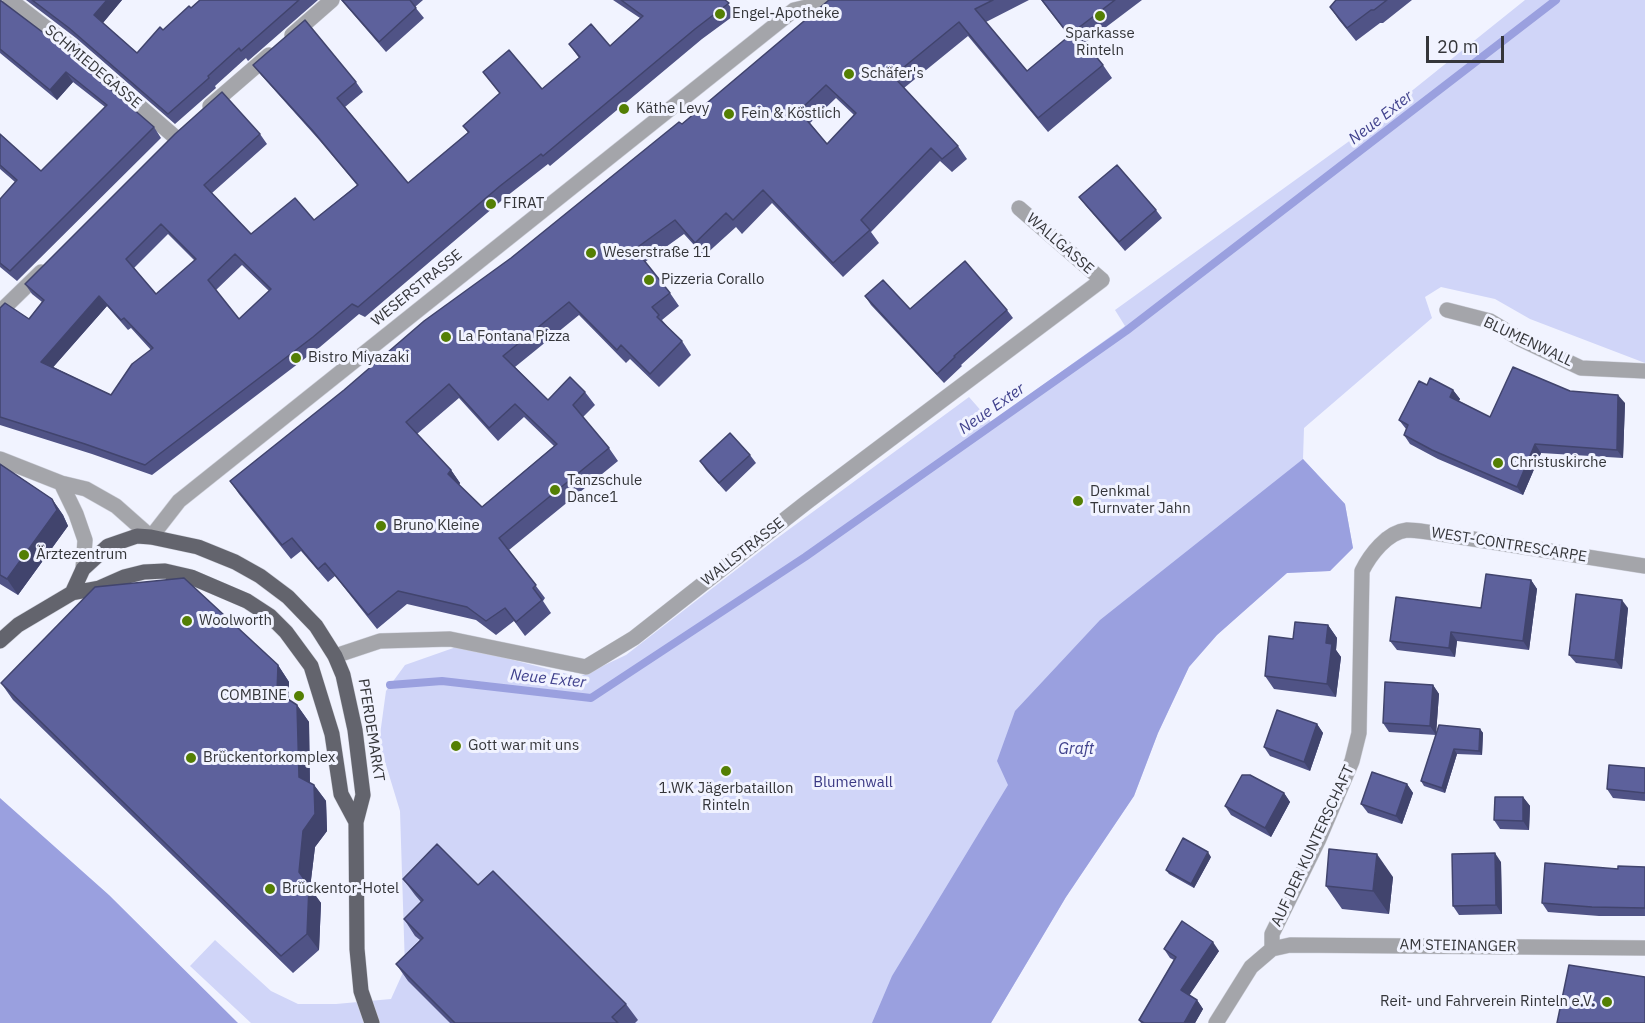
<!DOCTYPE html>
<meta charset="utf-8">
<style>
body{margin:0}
#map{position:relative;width:1645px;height:1023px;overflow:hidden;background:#f1f3ff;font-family:"IBM Plex Sans",sans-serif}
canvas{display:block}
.scale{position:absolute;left:1426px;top:36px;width:78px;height:27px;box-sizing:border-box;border:3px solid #35363a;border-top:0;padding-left:8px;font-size:18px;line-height:21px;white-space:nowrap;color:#35363a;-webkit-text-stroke:4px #f1f3ff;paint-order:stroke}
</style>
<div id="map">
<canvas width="1645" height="1023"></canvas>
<div class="scale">20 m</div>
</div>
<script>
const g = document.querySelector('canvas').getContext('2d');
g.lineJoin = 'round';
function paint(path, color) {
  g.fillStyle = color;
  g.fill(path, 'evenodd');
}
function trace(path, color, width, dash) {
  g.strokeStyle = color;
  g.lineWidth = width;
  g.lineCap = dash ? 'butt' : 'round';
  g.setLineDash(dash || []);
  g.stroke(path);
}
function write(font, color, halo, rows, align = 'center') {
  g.font = font + ' "IBM Plex Sans",sans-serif';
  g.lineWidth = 6;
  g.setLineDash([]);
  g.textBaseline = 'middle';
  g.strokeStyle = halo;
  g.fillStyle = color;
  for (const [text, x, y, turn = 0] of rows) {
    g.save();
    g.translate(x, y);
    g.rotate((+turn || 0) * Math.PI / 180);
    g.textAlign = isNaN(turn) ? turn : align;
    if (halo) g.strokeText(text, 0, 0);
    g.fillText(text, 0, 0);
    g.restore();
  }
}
paint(new Path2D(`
 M1525,0h120v363l-115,-44 -35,-20 -54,-12 -16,10 7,21 -128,110 -1,31 42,45 8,44 -23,23 -43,2 -70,62 -28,32 -31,66 -24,63 -68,101 -75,126h-356l-200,-107 -1,39 16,68h-199l-61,-57 25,-26 56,51 27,13h38l55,-5 14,-31 -5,-157 -21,-69 7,-51 19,-26 54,-19 120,31 47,-22 150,-116 193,-142 22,25 134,-96 -10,-16 233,-168z`), '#d0d5f8');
paint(new Path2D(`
 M1303,459l42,45 8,44 -23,23 -43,2 -70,62 -28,32 -31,66 -24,63 -68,101 -75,126h-119l20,-47 116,-191 -11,-24 18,-50 85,-91z
 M0,798l109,97 129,128h-238z`), '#9aa0df');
trace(new Path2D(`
 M390,685l52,-4 149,17 214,-141 321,-226 430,-331`), '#9aa0df', 8);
const minor = new Path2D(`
 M10,0l60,46 105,91
 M292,35l40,-35
 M210,106l59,-51
 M1447,310l43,11 30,18 61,29 64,3
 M0,312l41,-40
 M0,459l61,24 25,6 30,17 35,31 28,-36 615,-491 26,-6 5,-4
 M61,483l15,31 9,26 -2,29
 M335,656l45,-15 70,-2 136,28 48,-29 173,-136 295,-222 -83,-72
 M1272,949l18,-4 355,3
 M1216,1023l35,-56 21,-18v-15l46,-93 34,-80 7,-28 3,-162c8,-16 25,-39 45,-41 9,0 19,2 28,3l210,33`);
const major = new Path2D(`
 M72,593l11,-24 25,-23 29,-10 14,1 47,10 37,15 25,14 28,21 28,29 19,30 8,19 12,55 8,65 -7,27 1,127 4,42 11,32
 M0,641l18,-16 54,-32 27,-5 25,-11 20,-5 21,-1 26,6 56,24 23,15 16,16 25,34 21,68 9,60 15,28`);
trace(minor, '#cfd1dc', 16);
trace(major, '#cfd1dc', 16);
trace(minor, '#a4a5aa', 15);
trace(major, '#63646d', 15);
paint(new Path2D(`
 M0,0l154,127 7,11 -144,143 -17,-14v-68l15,-17 -15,-13v-35l41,37 64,-64 -32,-25 -16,18 -57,-47z
 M26,0h96l-19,23 34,30 63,-53h118l-70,61 -2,-3 -31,28 1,2 -41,36 -99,-86z
 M341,0h82l-8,7 9,11 -38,34z
 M613,0h112l11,14 -34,25 -152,127 -2,-2 -41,32 -142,121 -6,-3 -39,33 -168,128 -60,-21 -92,-29v-117l29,11 13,-17 -10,-8 -7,-10 235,-150 7,10 -55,49 39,41 63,-14 43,-35 -37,-44 -59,-66 -8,-10 103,17 7,10 -18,15 63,76 60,-50 -5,-7 37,-32 -17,-22 59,17 37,-31 -10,-14 41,2 30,-28zM168,234l27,27 -39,33 -22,-26zM242,265l27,26 -30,28 -23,-29zM107,306l21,24 3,-2 20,22 -40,45 -58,-28z
 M829,0h200l-43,22 41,49 42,-35 -28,-36h101l-57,43 18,22 9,13 -64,54 -80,-96 -64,52 54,58 9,13 -15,13 -12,-11 -69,71 8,11 -36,34 -71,-74 -30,31 -6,-7 -32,29 -20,-22 -39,28 25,31 9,13 -17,14 6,7 14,14 9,14 -32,32 -29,-28 -4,4 -47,-48 -64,52 33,33 37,-8 10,13 -12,12 26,31 9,13 -109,89 36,48 -2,3 8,12 -26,23 -11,-15 -18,14 -20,-15 -69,-16 -30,25 -42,-53 -7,6 -27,-31 -10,8 -52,-65 -9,-13 281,-223 171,-134zM836,98l18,17 -27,29 -17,-21zM459,398l39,43 26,-24 30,29 -72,61 -23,-22 1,-2 -9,-13 -34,-36z
 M1336,0h76l-29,23h-3l-24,18 -17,-21 -9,-13z
 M1079,197l77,13 6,8 -37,33 -39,-45z
 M865,296l45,13 97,1 6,8 -52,47 1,1 -18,17 -73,-78z
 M1427,385l26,5 7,9 -1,2 31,16 80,-26 55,12 -2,55 -82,-5 -18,42 -85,-36 -28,-15 -6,-9 2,-6 -7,-9z
 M750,455l6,8 -30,29 -20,-22 -6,-9z
 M0,464l52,35 11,16 5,11 -50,69 -18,-11z
 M1531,580l6,9 -8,61 -72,-9 -2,16 -58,-7 -7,-9 91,-33z
 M1628,608l-6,61 -46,-6 -7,-8z
 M1328,625l9,13 -1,12 5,7 -5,40 -62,-8 -9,-13 28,-37z
 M278,665l11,17v18l8,5 12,17 1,61 4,2 12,16 1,30 -12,16 -5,41 11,15 -2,47 -26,23 -280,-273 -12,-17z
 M1433,685l6,9 -3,39 44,-4 3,4 -1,22 -25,-1 -12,39 -21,-7 -3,-5 15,-46 -47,-3 -6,-9z
 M1317,724l6,9 -13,38 -40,-15 -6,-9z
 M1645,768v33l-32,-3 -6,-9z
 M1407,784l6,9 -11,31 -34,-11 -7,-9z
 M1284,793l6,9 -19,35 -40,-22 -6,-9z
 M1523,797l7,9 -1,24 -29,-1 -6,-9z
 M1211,857l-17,31 -25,-14 -3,-4z
 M1501,862l1,52 -43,1 -6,-9z
 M1645,867v49h-46l-51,-4 -6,-9 76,-34z
 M1393,877l-4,37 -47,-5 -16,-23z
 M403,879l75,6 148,119 12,16 -3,3h-185l-42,-42 -12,-17 24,-24 -5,-4 -11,-17 17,-17 -6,-7z
 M1164,949l55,2 -30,44 8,5 6,9 -8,14h-54l-2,-3 35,-60 -4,-2z`), '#505386');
paint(new Path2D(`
 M107,0h15l-21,25 -7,-10z
 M66,72l7,10 -16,18 -7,-10z
 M99,296l8,10 -58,66 -8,-10z
 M1453,390l7,9 -4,6 -6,-8z
 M1618,395l7,8 -2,55 -6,-8z
 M1535,444l6,9 -18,42 -6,-8z
 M451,470l9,13 -2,4 -10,-13z
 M52,499l11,16 5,11 -50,69 -11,-16z
 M1531,580l6,9 -8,61 -6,-9z
 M1622,600l6,8 -6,61 -7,-9z
 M1328,625l9,13 -1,12 5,7 -5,40 -9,-13 -1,-41z
 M1451,632l6,9 -2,16 -6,-9z
 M278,665l11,17v27l-12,-17z
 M1433,685l6,9 -3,41 -6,-9z
 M297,705l12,17 1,72 -11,-17z
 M1317,724l6,9 -13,38 -6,-9z
 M1480,729l3,4 -1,22 -3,-4z
 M1454,749l3,5 -12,39 -3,-5z
 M1407,784l6,9 -11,31 -6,-8z
 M314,785l12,16 1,30 -12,16 -5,41 11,15 -2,47 -12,-16 -8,-62 4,-41z
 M1284,793l6,9 -19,35 -6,-9z
 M1523,797l7,9 -1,24 -6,-9z
 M1208,852l3,5 -17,31 -3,-4z
 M1495,853l6,9 1,52 -6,-9z
 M1377,854l16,23 -4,37 -16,-23z
 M1213,942l6,9 -32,48 -6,-9z
 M1197,1000l6,9 -8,14h-11z`), '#41446d');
const building = new Path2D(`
 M0,0l57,43 97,84 -144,144 -10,-8v-64l17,-19 -17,-15v-31l41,37 66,-66 -41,-33 -16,18 -50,-41z
 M32,0h75l-13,15 43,38 23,-26 3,3 26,-24 2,2 9,-8h99l-58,51 -2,-3 -31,28 1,2 -41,36 -99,-86z
 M342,0h68l6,8 -37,34z
 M621,0h104l4,3 -34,26 -152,127 -2,-2 -41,32 -142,121 -6,-3 -39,33 -168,128 -60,-21 -85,-27v-109l5,-5 24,16 15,-19 -19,-16 150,-150 47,-42 38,42 -56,51 47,49 44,-36 19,22 44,-35 -45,-54 -60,-66 52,-45 51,62 -19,16 71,85 61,-51 -6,-6 37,-33 -17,-21 26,-22 33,39 38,-32 -11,-13 22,-20 19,22 33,-30zM161,224l35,35 -40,35 -30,-35zM235,254l36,35 -32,30 -31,-39zM99,296l22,24 3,-2 29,30 -21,16 -21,31 -70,-33z
 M829,0h164l-18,9 52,62 48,-40 28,34 -65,53 -79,-96 -66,54 65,70 -16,13 -11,-11 -70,72 9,10 -37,33 -70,-73 -30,30 -7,-7 -31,30 -20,-23 -40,29 35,44 -18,14 7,8 -2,2 25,24 -32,33 -29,-29 -4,5 -48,-48 -66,54 45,44 22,-23 15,15 -12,13 36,43 -110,90 37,47 -3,3 9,12 -26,22 -11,-14 -19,13 -19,-14 -69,-16 -30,24 -43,-52 -7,6 -26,-31 -10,7 -52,-64 114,-91 80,-69 87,-63 168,-136 3,2zM826,85l30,28 -29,31 -28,-33zM449,384l40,44 26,-24 42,40 -75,63 -34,-33 3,-4 -45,-48z
 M1042,0h73l-46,35z
 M1336,0h51l-13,10h-3l-24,18 -17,-21z
 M1117,165l39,45 -37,32 -40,-45z
 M965,261l42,49 -53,46 1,1 -18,17 -72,-78 18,-16 27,29z
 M1513,367l57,24 48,4 -1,55 -82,-6 -18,43 -85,-37 -28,-15 4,-10 -9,-5 20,-39 8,4 3,-7 23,12 -3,7 40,20z
 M730,433l20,22 -31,28 -19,-22z
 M0,464l52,35 5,11 -50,69 -7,-4z
 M1486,574l45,6 -8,61 -72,-9 -2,16 -59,-7 6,-44 85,11z
 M184,578l94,87 -1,27 20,13 2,72 15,8 1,29 -12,17 -4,41 10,14 -2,48 -26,22 -280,-273 94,-96z
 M1576,594l46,6 -7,60 -46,-5z
 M1295,622l33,3 -2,18 6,1 -5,40 -62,-8 4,-40 24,3z
 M1385,682l48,3 -3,41 -47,-3z
 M1277,710l40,14 -13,38 -40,-15z
 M1439,725l41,4 -1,22 -25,-2 -12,39 -21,-7z
 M1609,765l36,3v25l-38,-4z
 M1372,772l35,12 -11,32 -35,-12z
 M1242,775h8l34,18 -19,35 -40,-22z
 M1495,797h28v24l-29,-1z
 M1183,838l25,14 -17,32 -25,-14z
 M437,844l41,41 15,-14 133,133 -14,13 6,6h-163l-59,-59 27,-26 -19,-19 19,-19 -20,-21z
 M1329,849l48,5 -4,37 -47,-5z
 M1495,853l1,52 -43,1 -1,-52z
 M1545,863l73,6v-3l27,1v41l-53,-1 -50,-4z
 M1182,921l31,21 -32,48 16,10 -13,23h-40l-5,-3 37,-63 -12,-8z
 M1569,965l76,12v46h-88z`);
paint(building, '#5d619c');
trace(building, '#41446d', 1.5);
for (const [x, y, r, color] of [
 [720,14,6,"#547f04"],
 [1100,16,6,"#547f04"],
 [849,74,6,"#547f04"],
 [624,109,6,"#547f04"],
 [729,114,6,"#547f04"],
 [491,204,6,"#547f04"],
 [591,253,6,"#547f04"],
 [649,280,6,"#547f04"],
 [446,337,6,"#547f04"],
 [296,358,6,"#547f04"],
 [1498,463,6,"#547f04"],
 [555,490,6,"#547f04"],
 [1078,501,6,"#547f04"],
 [381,526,6,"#547f04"],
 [24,555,6,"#547f04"],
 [187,621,6,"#547f04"],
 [299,696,6,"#547f04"],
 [456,746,6,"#547f04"],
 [191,758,6,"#547f04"],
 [726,771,6,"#547f04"],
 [270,889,6,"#547f04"],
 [1607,1002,6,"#547f04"]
]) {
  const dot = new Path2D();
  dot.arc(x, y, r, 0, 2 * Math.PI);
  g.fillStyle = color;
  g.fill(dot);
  trace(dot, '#f1f3ff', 2);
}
write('15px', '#35363a', '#f1f3ff', [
 ["Engel-Apotheke",732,14],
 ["Sparkasse",1100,34,"center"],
 ["Rinteln",1100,51,"center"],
 ["Schäfer's",861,74],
 ["Käthe Levy",636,109],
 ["Fein & Köstlich",741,114],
 ["FIRAT",503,204],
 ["Weserstraße 11",603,253],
 ["Pizzeria Corallo",661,280],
 ["La Fontana Pizza",458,337],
 ["Bistro Miyazaki",308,358],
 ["Christuskirche",1510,463],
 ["Tanzschule",567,481],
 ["Dance1",567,498],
 ["Denkmal",1090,492],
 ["Turnvater Jahn",1090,509],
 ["Bruno Kleine",393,526],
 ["Ärztezentrum",36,555],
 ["Woolworth",199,621],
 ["COMBINE",287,696,"right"],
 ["Gott war mit uns",468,746],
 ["Brückentorkomplex",203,758],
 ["1.WK Jägerbataillon",726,789,"center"],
 ["Rinteln",726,806,"center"],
 ["Brückentor-Hotel",282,889],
 ["Reit- und Fahrverein Rinteln e.V.",1595,1002,"right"]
], 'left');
write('15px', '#35363a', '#f1f3ff', [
 ["SCHMIEDEGASSE",93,67,40],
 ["WALLGASSE",1060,244,41],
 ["WESERSTRASSE",417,288,-39],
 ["BLUMENWALL",1528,342,25],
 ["WEST-CONTRESCARPE",1509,545,9],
 ["WALLSTRASSE",743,552,-38],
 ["PFERDEMARKT",371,730,81],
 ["AUF DER KUNTERSCHAFT",1313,846,-65],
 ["AM STEINANGER",1458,946,1]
]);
write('15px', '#3a3984', '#f1f3ff', [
 ["Blumenwall",853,783]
]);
write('italic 16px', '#41428d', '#f1f3ff', [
 ["Neue Exter",1381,118,-38],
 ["Neue Exter",992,409,-35],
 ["Neue Exter",548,679,6],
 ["Graft",1076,749]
]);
</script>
